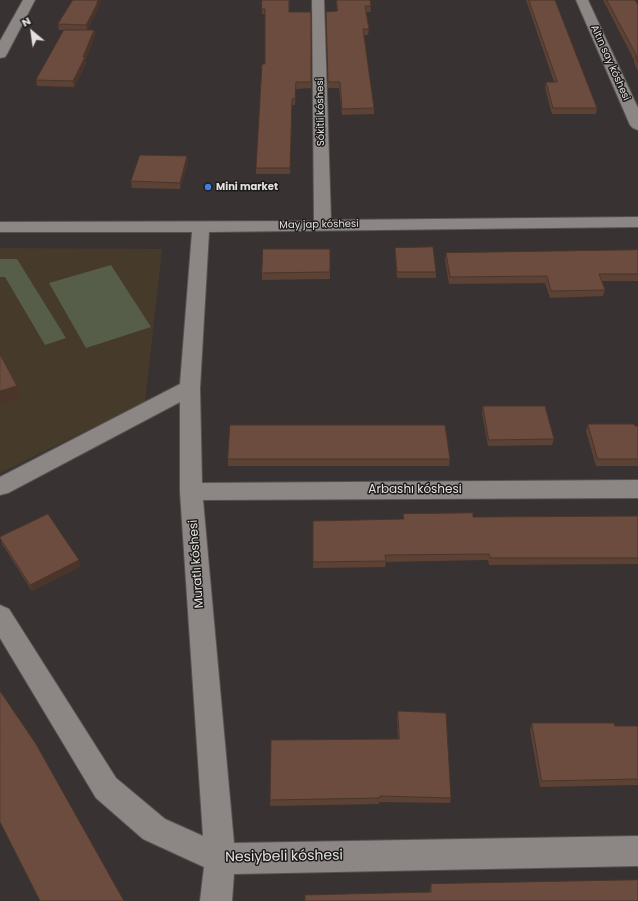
<!DOCTYPE html>
<meta charset="utf-8">
<style>
body{margin:0}
#map{position:relative;width:638px;height:901px;overflow:hidden;background:#383332;font-family:Poppins,sans-serif}
canvas{display:block}
.north{position:absolute;left:12px;top:12px;width:40px;height:40px;-webkit-text-stroke:3px #1e1c1b;paint-order:stroke;rotate:331deg;font-size:11px;font-weight:700;line-height:16px;text-align:center;color:#e4e1e0}
.north::after{content:'';display:block;margin:auto;width:14px;height:18px;background:#e4e1e0;clip-path:polygon(50% 0,100% 100%,50% 72%,0 100%)}
</style>
<div id="map">
<canvas width="638" height="901"></canvas>
<div class="north">N</div>
</div>
<script>
const g = document.querySelector('canvas').getContext('2d');
g.lineJoin = 'round';
function paint(path, color) {
  g.fillStyle = color;
  g.fill(path, 'evenodd');
}
function trace(path, color, width, dash) {
  g.strokeStyle = color;
  g.lineWidth = width;
  g.lineCap = dash ? 'butt' : 'round';
  g.setLineDash(dash || []);
  g.stroke(path);
}
function write(font, color, halo, rows, align = 'center') {
  g.font = font + ' Poppins,sans-serif';
  g.lineWidth = 3;
  g.setLineDash([]);
  g.textBaseline = 'middle';
  g.strokeStyle = halo;
  g.fillStyle = color;
  for (const [text, x, y, turn = 0] of rows) {
    g.save();
    g.translate(x, y);
    g.rotate((+turn || 0) * Math.PI / 180);
    g.textAlign = isNaN(turn) ? turn : align;
    if (halo) g.strokeText(text, 0, 0);
    g.fillText(text, 0, 0);
    g.restore();
  }
}
paint(new Path2D(`
 M0,248l162,1 -17,153 -145,71z`), '#463a2b');
paint(new Path2D(`
 M0,259h17l49,79 -21,7 -40,-68h-5z
 M111,265l40,62 -65,21 -37,-65z`), '#565d49');
const minor = new Path2D(`
 M23,0h12l-28,54 -2,3 -5,1v-17z
 M312,0h12l7,220 307,-3v10l-429,5 -9,156 2,95 436,-3v18l-435,2 31,343 404,-7v30l-404,8 -2,27h-32l4,-34 -61,-28 -47,-41 -96,-160v-33l9,4 107,169 49,41 38,17 -23,-344v-90l-172,91 -8,2v-18l180,-93 12,-152h-192v-10l314,-1z
 M576,0h12l50,108v22l-5,-2 -3,-3z`);
trace(minor, '#565251', 2);
paint(minor, '#8c8784');
paint(new Path2D(`
 M336,0h34l1,12h-5l3,17 -1,6h-4l10,73v6l-32,1 -3,-27h-11l-2,-76 11,-1z
 M526,0h29l42,108 -1,6h-44l-7,-26 1,-6h8z
 M603,0h32l3,5v66l-4,-8v-3z
 M262,9l27,3h22v76l-15,1 -1,16h-3l-2,69h-34v-6l9,-104v-50h-3z
 M97,11l-10,19h7l1,5 -9,24v4l-12,24 -37,-1 -1,-6 28,-50h-5l-1,-6z
 M187,156l1,6 -8,27 -48,-1 -1,-7z
 M395,248l41,24v6h-39l-2,-24z
 M330,249v30l-68,1v-7z
 M638,250v31h-36l3,9 -2,6 -53,2 -5,-15 -96,1 -4,-24 1,-7z
 M483,406l71,33 -2,6 -64,1 -6,-33z
 M588,424l50,2v40h-42l-10,-35z
 M228,459h222l-1,7h-221z
 M403,514l70,3 165,-1v48l-149,1 -1,-5 -102,2 -1,5 -72,1v-47l90,-2z
 M0,537l81,29 -49,25 -30,-47z
 M398,711l53,87 -1,5 -71,-1v2l-109,2v-6l128,-61 -1,-21z
 M532,723l83,3h23v59l-98,2 -10,-57z
 M638,880l-208,12v-3l1,-5z`), '#5c4135');
paint(new Path2D(`
 M98,0h3l-4,11 -10,20 -1,-6z
 M94,30l1,5 -9,24v4l-12,24 -1,-6z
 M187,156l1,6 -8,27v-6z
 M17,386l4,11 -21,7v-13z
 M79,560l2,6 -49,25 -2,-6z`), '#4b352b');
const building = new Path2D(`
 M73,0h25l-2,6 -10,19 -28,-1z
 M262,0h27v12h22v70h-15l-1,17h-3l-2,69h-34l6,-104h3v-55h-3z
 M337,0h33l1,6h-6l4,23h-6l11,79 -32,1 -2,-27h-12l-2,-70 11,-1z
 M529,0h26l42,108h-44l-7,-26h11z
 M607,0h28l3,5v57l-3,-5h2z
 M64,30h30l-11,27h2l-12,24 -37,-1z
 M140,155l47,1 -7,27 -49,-2z
 M433,247l3,25h-39l-2,-24z
 M263,249h67v23l-68,1z
 M638,250v24h-39l6,16 -54,1 -4,-15 -97,1 -4,-24z
 M0,354l17,32 -17,5z
 M483,406h62l9,33 -65,1z
 M588,424h46l1,2h3v33h-40z
 M230,425h215l5,34h-222z
 M473,513v4l165,-1v42h-148l-1,-4 -104,1 1,6 -73,1v-41l91,-2 -1,-5z
 M48,514l31,46 -49,25 -30,-47v-1z
 M0,691l36,53 88,157h-84l-40,-79z
 M398,711l48,2 5,85 -71,-2v2l-110,2 1,-60 128,-1z
 M532,723h82l1,3h23v53l-96,2z
 M638,880v21h-333v-6l126,-3v-8z`);
paint(building, '#6b4c3e');
trace(building, '#4b352b', 1);
for (const [x, y, r, color] of [
 [208,187,4,"#3f7fe0"]
]) {
  const dot = new Path2D();
  dot.arc(x, y, r, 0, 2 * Math.PI);
  g.fillStyle = color;
  g.fill(dot);
  trace(dot, '#1e1c1b', 1.5);
}
write('10px', '#e4e1e0', '#1e1c1b', [
 ["Altın say kóshesi",610,63,66],
 ["Sókitli kóshesi",321,112,-91],
 ["May jap kóshesi",319,225,-1]
]);
write('bold 10px', '#e4e1e0', '#1e1c1b', [
 ["Mini market",216,187]
], 'left');
write('12px', '#e4e1e0', '#1e1c1b', [
 ["Arbashı kóshesi",415,490],
 ["Muratlı kóshesi",197,564,-94]
]);
write('14px', '#e4e1e0', '#1e1c1b', [
 ["Nesiybeli kóshesi",284,857,-1]
]);
</script>
